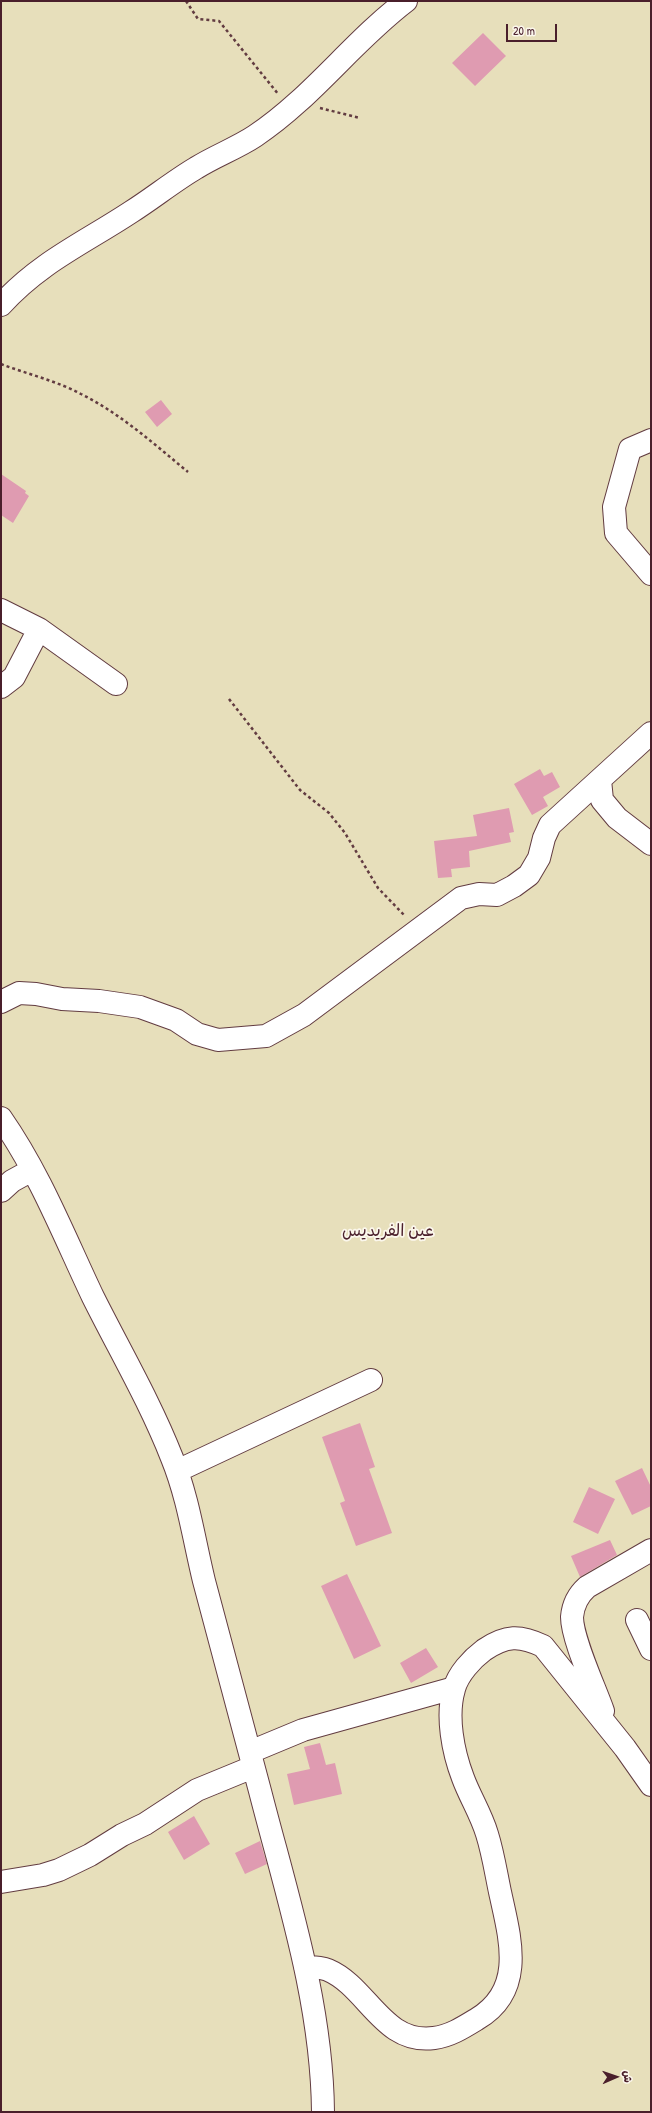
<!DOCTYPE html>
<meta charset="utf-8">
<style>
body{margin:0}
#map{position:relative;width:652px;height:2113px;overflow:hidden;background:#e7dfbb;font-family:"Patrick Hand","Playpen Sans Arabic",sans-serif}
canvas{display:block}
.frame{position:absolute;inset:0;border:2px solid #4a1f2b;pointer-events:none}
.north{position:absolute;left:596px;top:2057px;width:40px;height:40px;-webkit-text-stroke:3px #fbf7ec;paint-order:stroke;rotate:88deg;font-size:11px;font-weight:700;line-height:16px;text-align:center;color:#4a1f2b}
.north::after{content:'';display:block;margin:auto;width:14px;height:18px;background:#4a1f2b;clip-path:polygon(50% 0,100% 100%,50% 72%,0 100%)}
.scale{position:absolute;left:506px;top:24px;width:51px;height:18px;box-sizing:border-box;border:2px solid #4a1f2b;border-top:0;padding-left:5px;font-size:12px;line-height:14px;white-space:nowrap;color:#4a1f2b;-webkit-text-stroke:3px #fbf7ec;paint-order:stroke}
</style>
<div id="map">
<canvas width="652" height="2113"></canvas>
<div class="frame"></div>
<div class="north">ش</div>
<div class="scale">20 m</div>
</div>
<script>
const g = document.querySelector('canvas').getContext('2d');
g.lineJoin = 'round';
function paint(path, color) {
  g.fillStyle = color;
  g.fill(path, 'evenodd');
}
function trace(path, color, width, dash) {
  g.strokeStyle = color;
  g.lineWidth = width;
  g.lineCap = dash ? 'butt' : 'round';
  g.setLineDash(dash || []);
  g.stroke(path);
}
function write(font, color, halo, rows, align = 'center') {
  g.font = font + ' "Patrick Hand","Playpen Sans Arabic",sans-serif';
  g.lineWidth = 3.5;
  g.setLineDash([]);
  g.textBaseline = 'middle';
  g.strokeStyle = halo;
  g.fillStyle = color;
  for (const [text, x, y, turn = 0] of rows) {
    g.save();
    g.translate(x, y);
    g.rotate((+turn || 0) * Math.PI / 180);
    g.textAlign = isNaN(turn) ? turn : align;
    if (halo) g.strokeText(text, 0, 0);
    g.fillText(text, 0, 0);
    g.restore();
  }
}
paint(new Path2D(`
 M483,33l23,23 -31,30 -23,-23z
 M161,400l11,14 -15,13 -12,-15z
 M1,474l25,17 -1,2 4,3 -16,27 -12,-8z
 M540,769l4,7 8,-4 8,15 -17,10 5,9 -16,9 -18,-31z
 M509,808l5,24 -5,1 2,9 -42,9 1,16 -19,2 1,8 -14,1 -4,-37 43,-5 -4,-21z
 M360,1423l15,44 -6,2 23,64 -36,13 -16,-43 5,-2 -23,-64z
 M642,1468l9,19v19l-19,9 -17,-34z
 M589,1487l26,12 -17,35 -25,-12z
 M610,1540l7,15 -37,22 -9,-21z
 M347,1574l34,72 -27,13 -33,-73z
 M426,1648l12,19 -27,16 -11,-20z
 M320,1743l6,22 9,-2 7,31 -48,11 -7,-31 23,-5 -6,-22z
 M194,1816l16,28 -26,16 -16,-28z
 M260,1841l7,23 -22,10 -10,-21z`), '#df9bb1');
const minor = new Path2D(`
 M1,305c39,-43 83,-62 130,-93 22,-14 43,-31 65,-44 19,-12 41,-20 59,-32 57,-38 97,-94 151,-135
 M651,440l-21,9 -16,58 2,26 35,41
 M1,610l38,19 -25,48 -13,10
 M39,629l77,55
 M600,780l2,20 15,18 34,26
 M1,1002l18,-9 17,1 26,5 37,2 41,6 36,13 21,14 21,6 48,-4 38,-21 157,-117 18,-4 18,1 17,-9 15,-11 10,-17 5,-20 6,-13 101,-92
 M1,1118c39,56 63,118 92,179 27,54 57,105 79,161 16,39 22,82 32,123 18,70 38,140 56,210 27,105 62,211 63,321
 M1,1191l11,-10 20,-11
 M177,1471l194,-91
 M637,1620l14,29
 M603,1711c-8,-23 -31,-72 -31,-94 1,-12 6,-22 15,-30l64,-37
 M250,1752l53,-22 151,-42
 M1,1882l42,-7 16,-5 31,-15 32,-20 23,-11 52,-34 56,-23
 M305,1967c8,0 16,0 23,3 40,17 55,75 106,68 16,-2 30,-11 43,-19 49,-29 33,-81 23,-127 -4,-19 -7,-39 -13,-58 -6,-20 -17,-37 -24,-56 -10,-26 -17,-62 -9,-89 4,-15 18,-30 30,-39 22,-15 36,-15 59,-4l82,102 26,37`);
trace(minor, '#623c41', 24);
trace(new Path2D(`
 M186,1l12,18 21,2 60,74
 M320,108l40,10
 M1,364c26,10 56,17 80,30 40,20 73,50 107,78
 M229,699l71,91 29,23 16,20 33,55 27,28`), '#623c41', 2.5, [3, 3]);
trace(minor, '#fff', 22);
write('17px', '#4a1f2b', '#fbf7ec', [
 ["عين الفريديس",388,1231]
]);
</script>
